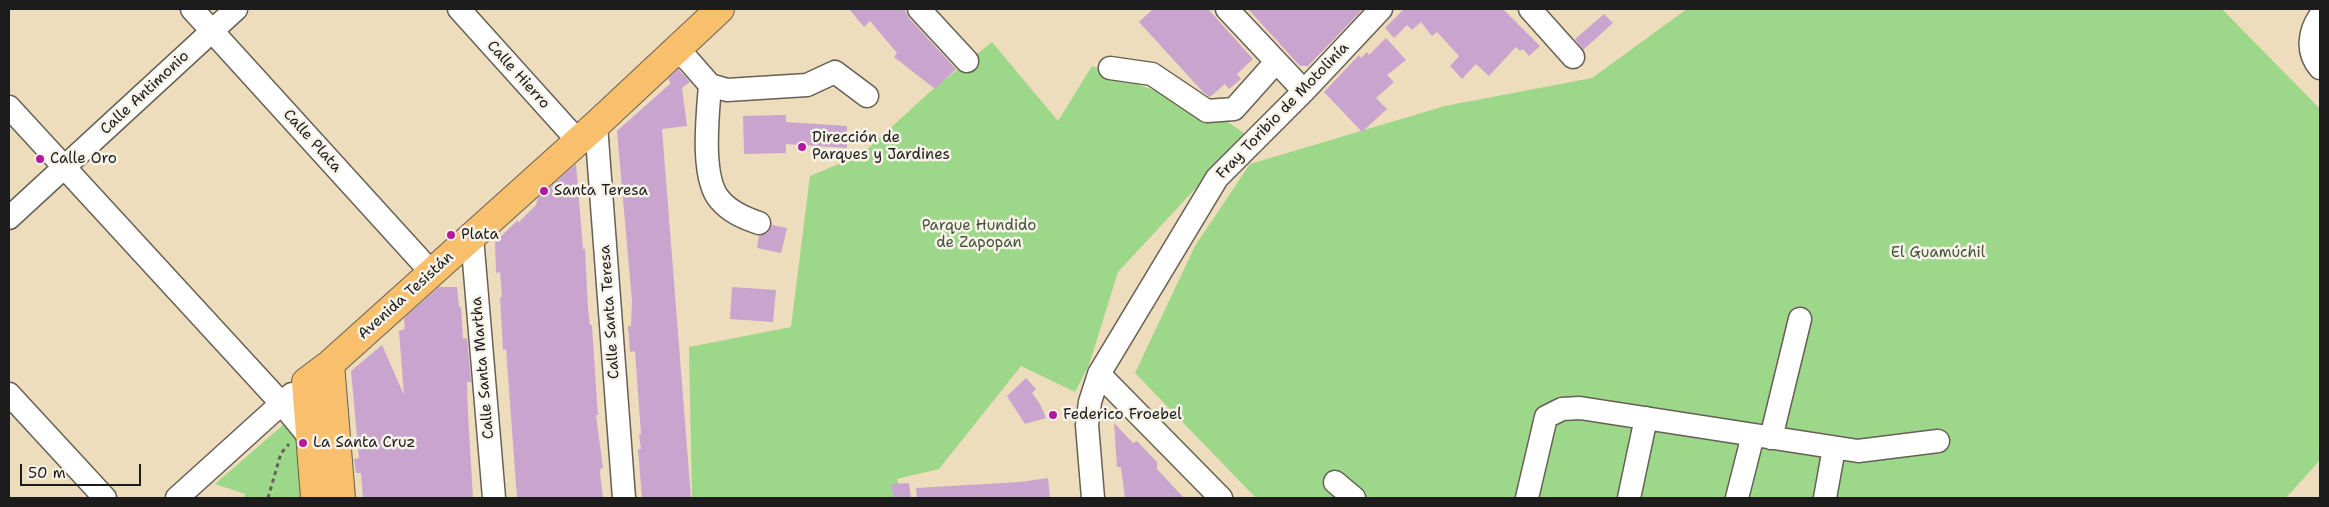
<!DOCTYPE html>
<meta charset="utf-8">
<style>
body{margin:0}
#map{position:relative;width:2329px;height:507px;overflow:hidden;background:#eeddbc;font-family:"Shantell Sans",sans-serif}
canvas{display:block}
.frame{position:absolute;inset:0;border:10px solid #1c1c1c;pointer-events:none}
.scale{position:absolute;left:20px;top:464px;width:121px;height:22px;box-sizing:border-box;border:2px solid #1c1c1c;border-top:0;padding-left:6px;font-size:15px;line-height:18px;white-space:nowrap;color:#1c1c1c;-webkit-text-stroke:4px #f7f3e8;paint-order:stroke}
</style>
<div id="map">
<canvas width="2329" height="507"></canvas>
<div class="frame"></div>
<div class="scale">50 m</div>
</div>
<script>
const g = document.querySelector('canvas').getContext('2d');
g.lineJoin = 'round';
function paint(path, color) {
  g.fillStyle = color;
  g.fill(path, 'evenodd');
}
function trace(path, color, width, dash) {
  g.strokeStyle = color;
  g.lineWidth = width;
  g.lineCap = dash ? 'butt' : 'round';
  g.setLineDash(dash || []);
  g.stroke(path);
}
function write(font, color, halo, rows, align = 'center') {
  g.font = font + ' "Shantell Sans",sans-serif';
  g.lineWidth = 5;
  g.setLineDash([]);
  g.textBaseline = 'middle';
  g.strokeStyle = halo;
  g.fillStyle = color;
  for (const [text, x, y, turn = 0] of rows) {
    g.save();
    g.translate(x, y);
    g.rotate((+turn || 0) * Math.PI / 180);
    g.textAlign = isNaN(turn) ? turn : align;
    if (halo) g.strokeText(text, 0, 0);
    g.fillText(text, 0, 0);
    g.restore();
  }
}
paint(new Path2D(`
 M1687,9h535l98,100v351l-34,38h-1030l-121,-125 60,-127 55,-82 195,-58 147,-28z
 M992,42l66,79 34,-55 129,51 27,19 -40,39 -90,97 -29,93 -14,27 -54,-26 -82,103 -42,10 6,19h-211l-3,-151 102,-20 19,-151 52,-22 70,-64z
 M290,419l20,29 4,50h-70l1,-4 -30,-10z`), '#9dd78a');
paint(new Path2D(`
 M849,9h55l5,9 47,51 -21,20 -41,-32 3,-4 -27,-32 -6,6z
 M1153,9h55l45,50 -16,15 4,5 -12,10 -4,-5 -15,13 -7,-5 -64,-70z
 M1248,9h115l-55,57h-8z
 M1404,9h99l37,37 -11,10 -6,-7 -3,2 -4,-4 -27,29 -13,-12 -14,15 -12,-13 9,-10 -22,-24 -5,4 -11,-14 -9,8 -5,-5 -13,13 -9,-10z
 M1604,14l9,9 -30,27 -8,-11z
 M1386,38l20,22 -19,15 7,7 -18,16 11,11 -25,23 -38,-40 35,-37 2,3 6,-6 2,3z
 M678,69l12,13 -8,6 5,38 -25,3 29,369h-49l-4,-49h3l-2,-14 2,-1 -6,-83 -5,1 -2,-26h3l1,-25 -15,-170 54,-48 -3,-4z
 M786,115v7l61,4v22l-61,-4v9l-42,1 -1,-38z
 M576,164l7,85h2l3,60 2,16h2l5,77 1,13h-2l7,53h-2l-1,4 3,26h-86l-11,-149 -3,1 -3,-53h2l-2,-25 -4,1 -1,-31 23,-22v3l18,-18 2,-7z
 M772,225l15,3 -6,25 -24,-5 2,-12 9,-3z
 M439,287h18l2,20h2l2,32 4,-1 4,44h-4l1,32 5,84h-110l-2,-25h-5l-2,-14 5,-1 -8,-87 31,-26 22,50 -5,-64 6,-2 -1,-11z
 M732,287l44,3 -3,32 -43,-3z
 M1026,378l10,11 -4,4 8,11 6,14 -21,6 -18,-28z
 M1114,423l19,20 4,-2 20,21v7l27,29h-59l-4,-31h-4z
 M1048,478l2,20h-133l-1,-10 104,-6z
 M909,483l2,15h-17l-3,-14z`), '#c9a4cf');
const minor = new Path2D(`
 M192,9l240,264
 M459,9l119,132
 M919,9l48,52
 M1227,9l77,82
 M1530,9l43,48
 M2320,16c-11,16 -14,36 0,52
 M676,50l13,11 21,24 17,5 80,-5 28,-13 32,24
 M1110,68l42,6 55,37 27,-2 42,-47
 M710,85c-2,28 -10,93 10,115 10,12 24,18 39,23
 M9,107l273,297 29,35
 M596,125l28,373
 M9,218l227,-209
 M472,237l22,261
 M1099,374l122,124
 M9,394l96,104
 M1771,438l29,-119
 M1335,482l19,16
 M177,498l115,-104
 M1093,498l-6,-73 3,-23 9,-28 118,-196 87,-87 77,-82
 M1527,498l19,-81 16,-8 18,-1 278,43 80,-10
 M1629,498l17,-80
 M1737,498l16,-63
 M1825,498l9,-50`);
const major = new Path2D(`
 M330,364l11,134
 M315,498l-9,-116 24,-18 266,-239 124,-116`);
trace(minor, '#666054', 25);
trace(major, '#666054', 30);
trace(new Path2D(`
 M268,498l13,-45 8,-9`), '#666054', 3, [4, 4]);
trace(minor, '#fff', 22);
trace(major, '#f8bf6c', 28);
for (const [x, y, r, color] of [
 [802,147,5,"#b5179e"],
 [40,159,5,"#b5179e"],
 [544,191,5,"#b5179e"],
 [451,235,5,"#b5179e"],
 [1053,415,5,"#b5179e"],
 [303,443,5,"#b5179e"]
]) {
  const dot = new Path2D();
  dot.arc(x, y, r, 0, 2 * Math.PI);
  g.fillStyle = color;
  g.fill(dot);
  trace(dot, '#f7f3e8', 2);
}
write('15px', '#1c1c1c', '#f7f3e8', [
 ["Calle Hierro",518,75,48],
 ["Calle Antimonio",145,93,-43],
 ["Fray Toribio de Motolinía",1283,111,-46],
 ["Calle Plata",312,141,48],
 ["Avenida Tesistán",406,296,-42],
 ["Calle Santa Teresa",610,312,-94],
 ["Calle Santa Martha",483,368,-95]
]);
write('15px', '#1c1c1c', '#f7f3e8', [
 ["Dirección de",812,138],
 ["Parques y Jardines",812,155],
 ["Calle Oro",50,159],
 ["Santa Teresa",554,191],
 ["Plata",461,235],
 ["Federico Froebel",1063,415],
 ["La Santa Cruz",313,443]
], 'left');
write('15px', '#43543d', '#f7f3e8', [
 ["Parque Hundido",979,226],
 ["de Zapopan",979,243],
 ["El Guamúchil",1938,253]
]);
</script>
